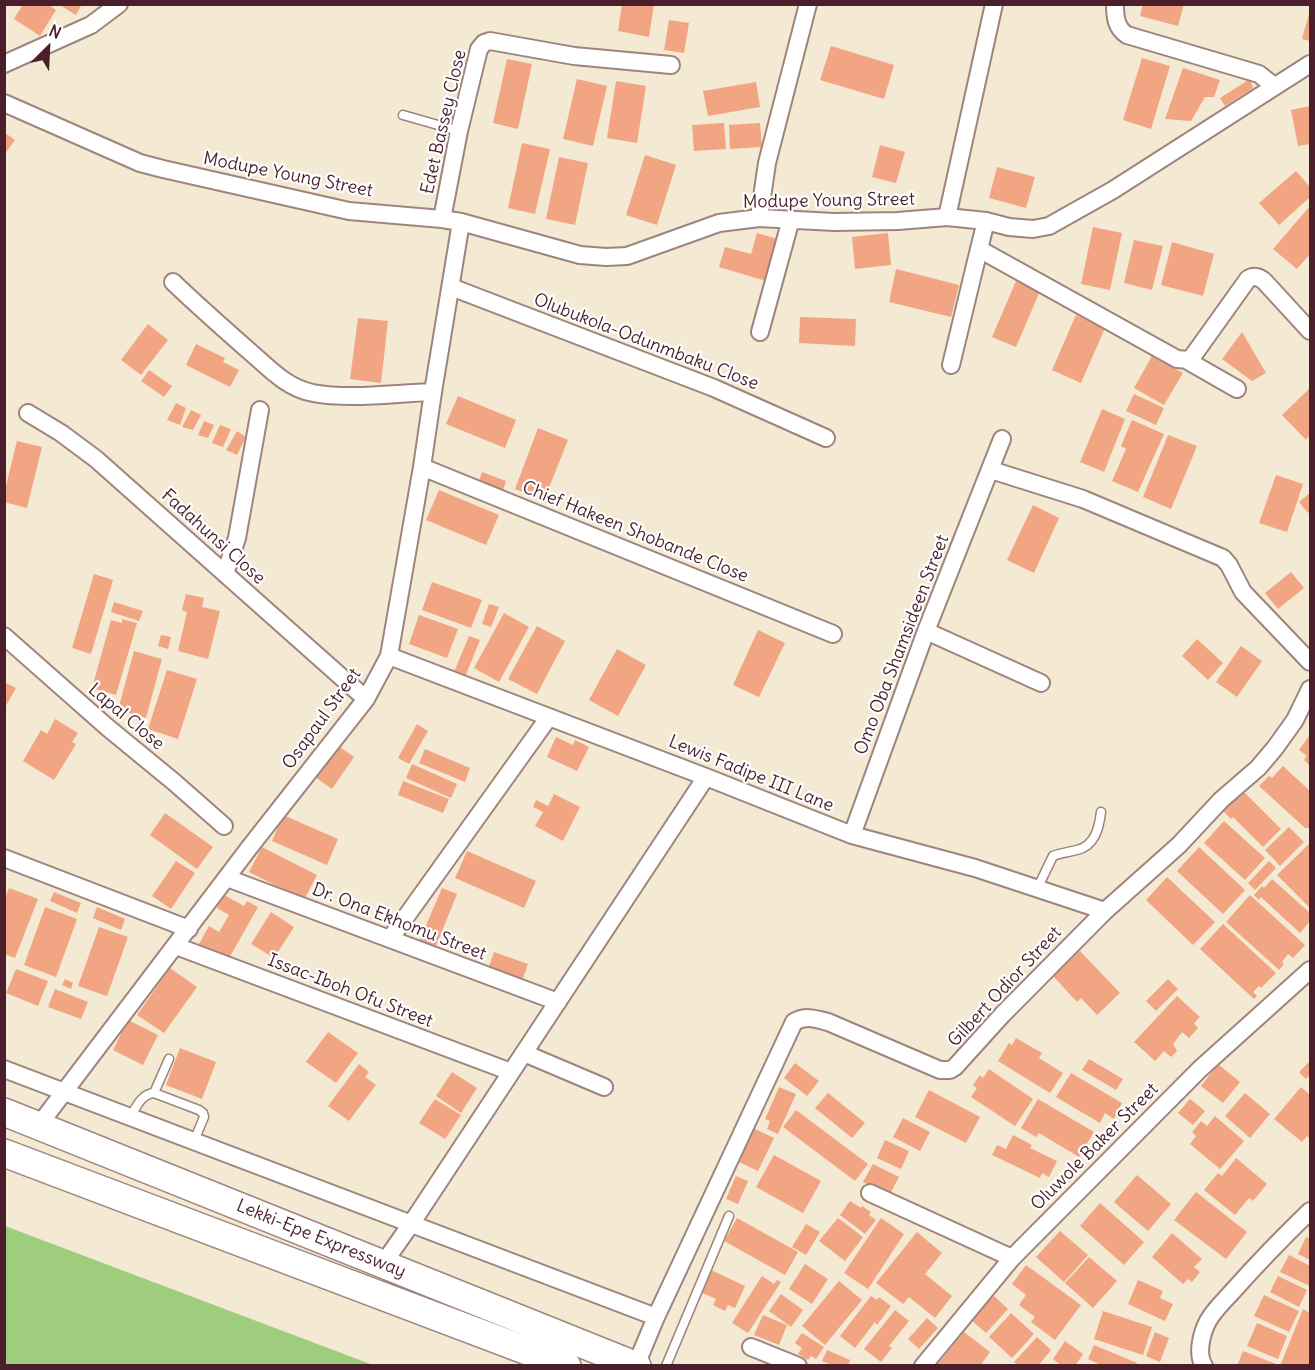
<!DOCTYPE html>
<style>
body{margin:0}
#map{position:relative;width:1315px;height:1370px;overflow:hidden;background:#f4e9d2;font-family:Delius,sans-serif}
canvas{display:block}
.frame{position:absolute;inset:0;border:6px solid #4a1f2b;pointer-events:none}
.north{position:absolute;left:18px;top:18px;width:60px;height:60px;-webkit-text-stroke:4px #fff;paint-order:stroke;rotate:24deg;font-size:16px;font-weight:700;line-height:24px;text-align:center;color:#4a1f2b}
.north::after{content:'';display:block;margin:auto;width:21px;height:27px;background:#4a1f2b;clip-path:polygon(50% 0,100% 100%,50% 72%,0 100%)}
</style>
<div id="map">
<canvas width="1315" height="1370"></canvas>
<div class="frame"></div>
<div class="north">N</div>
</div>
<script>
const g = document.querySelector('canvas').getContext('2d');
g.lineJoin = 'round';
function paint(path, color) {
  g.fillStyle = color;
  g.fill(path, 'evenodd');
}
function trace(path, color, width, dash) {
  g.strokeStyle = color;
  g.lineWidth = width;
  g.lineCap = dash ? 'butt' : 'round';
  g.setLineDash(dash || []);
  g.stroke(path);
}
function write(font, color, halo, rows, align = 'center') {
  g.font = font + ' Delius,sans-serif';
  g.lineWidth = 4.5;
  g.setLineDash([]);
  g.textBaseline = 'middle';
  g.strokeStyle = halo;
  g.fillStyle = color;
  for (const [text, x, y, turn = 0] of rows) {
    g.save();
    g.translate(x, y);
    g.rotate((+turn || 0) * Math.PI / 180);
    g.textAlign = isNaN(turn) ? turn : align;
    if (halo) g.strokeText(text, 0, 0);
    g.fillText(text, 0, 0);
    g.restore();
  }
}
paint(new Path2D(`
 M4,1226h1l368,139h-368z`), '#9ece7d');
paint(new Path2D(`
 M23,4h25l8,6 -16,26 -26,-17z
 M58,4h24l-6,11z
 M622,4h32l-5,33 -31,-6z
 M1143,4h41l-6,22 -38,-10z
 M1310,10v31l-8,-2z
 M669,20l20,3 -5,30 -20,-3z
 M831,46l63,19 -10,34 -64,-19z
 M1142,58l28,8 -19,63 -28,-9z
 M507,59l25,5 -14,65 -25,-6z
 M1183,68l37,12 -6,17h-9l-14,24 -26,-2z
 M577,79l30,7 -14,60 -30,-7z
 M1250,79l3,9 -28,18 -5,-8z
 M616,81l30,5 -9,57 -30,-5z
 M756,82l4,25 -52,9 -5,-25z
 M1310,106v38l-12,2 -7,-36z
 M724,123l2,26 -32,2 -2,-26z
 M760,123l2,24 -32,2 -1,-24z
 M4,132l11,8 -11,15z
 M522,143l28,6 -15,65 -27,-6z
 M880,145l25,7 -9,31 -24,-6z
 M645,155l31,10 -19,60 -31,-10z
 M559,157l29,6 -13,62 -29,-6z
 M997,167l38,10 -9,31 -37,-10z
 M1296,171l14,16v10l-31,28 -20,-22z
 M1310,206v48l-13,15 -24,-20z
 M1093,227l29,6 -12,57 -29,-6z
 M757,233l21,6 -12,42 -47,-14 6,-20 26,7z
 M888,233l3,32 -36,4 -3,-32z
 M1134,240l29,6 -11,44 -28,-7z
 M1172,242l42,12 -11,42 -42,-11z
 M896,269l63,16 -8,32 -62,-15z
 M1016,281l24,10 -24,56 -24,-10z
 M1076,315l29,13 -24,55 -29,-13z
 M800,317l56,2 -1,27 -56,-3z
 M358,318l30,3 -7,62 -31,-4z
 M148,324l20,16 -27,35 -20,-15z
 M1242,332l24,41 -14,8 -30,-22z
 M196,344l29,14 -2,4 16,8 -9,17 -44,-22z
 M1152,356l31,17 -19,32 -30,-17z
 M149,370l23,16 -8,11 -23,-16z
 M1310,388v47l-4,5 -24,-25z
 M1134,394l30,14 -8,17 -30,-14z
 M458,396l58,24 -11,28 -59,-24z
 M176,403l10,5 -6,17 -13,-5z
 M1102,409l23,10 -21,53 -24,-10z
 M191,410l10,5 -8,15 -11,-3z
 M1132,420l32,14 -26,58 -26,-11 14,-32 -5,-3z
 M204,421l10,4 -6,13 -10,-3z
 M220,425l11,4 -8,18 -11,-4z
 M538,428l30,12 -24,60 -29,-11z
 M237,431l9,6 -9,18 -11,-5z
 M1168,435l29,11 -26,63 -28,-12z
 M17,441l25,6 -15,61 -23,-6v-8z
 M482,472l24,9 -4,12 -24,-9z
 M1276,475l27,9 -16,48 -28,-9z
 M439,490l60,25 -13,30 -60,-25z
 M1310,493v18l-2,2 -9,-11z
 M1033,505l26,13 -25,55 -27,-13z
 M1291,572l13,16 -26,21 -13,-16z
 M94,574l19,6 -22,74 -19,-6z
 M432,582l50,18 -11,28 -49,-18z
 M186,594l18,4 -2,9 18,4 -12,48 -30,-8 9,-39 -5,-2z
 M114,602l29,9 -4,10 -28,-9z
 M489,604l10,3 -8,20 -9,-3z
 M504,613l25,14 -30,55 -25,-14z
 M419,615l39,14 -11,29 -38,-14z
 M122,619l15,4 -21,72 -24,-7 19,-68 11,3z
 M537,626l28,15 -28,53 -29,-15z
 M758,630l27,13 -26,54 -26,-12z
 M161,635l10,2 -3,12 -10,-3z
 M469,636l11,4 -15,37 -11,-5z
 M1197,639l26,24 -15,17 -26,-24z
 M1241,646l21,15 -25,36 -21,-15z
 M617,649l29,16 -28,51 -29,-16z
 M134,651l28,8 -16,59 -28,-8z
 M167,670l30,9 -19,60 -30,-10z
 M4,682l12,6 -12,21z
 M55,719l23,14 -6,9 4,2 -22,36 -31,-19 18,-31 6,4z
 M417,724l11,7 -19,33 -11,-6z
 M1309,736l1,1v29l-6,-6 3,-4 -8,-6z
 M556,737l17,8 2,-5 14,7 -12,24 -30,-14z
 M337,745l17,12 -22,32 -17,-12z
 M425,749l45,19 -5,14 -46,-19z
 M412,764l45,20 -6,14 -45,-20z
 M1283,766l27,25v37h-5l-46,-42 10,-10 3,2z
 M403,781l46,18 -6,14 -45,-18z
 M1243,791l38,38 -18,18 -30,-30 -2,2 -8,-8z
 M554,794l26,13 -17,34 -28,-15 8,-14 -10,-5 3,-7 12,6z
 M165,813l48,34 -16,22 -47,-34z
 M283,815l55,24 -11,26 -55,-24z
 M1224,821l41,37 -20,22 -41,-37z
 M1289,827l15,15 -24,24 -15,-16z
 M1309,844l1,2v62l-33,-33z
 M262,847l55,28 -13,25 -55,-28z
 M1199,847l46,43 -22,24 -46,-43z
 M467,851l69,30 -12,27 -69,-30z
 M176,861l19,12 -24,36 -19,-13z
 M1269,861l7,7 -21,22 -7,-7z
 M1167,877l48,45 -22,23 -47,-45z
 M1272,879l38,34v8l-10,12 -39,-36 -2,3 -5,-5 8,-9 2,2z
 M9,888l29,11 -23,59 -11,-4v-54z
 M442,888l15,6 -23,57 -16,-7z
 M54,892l27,11 -4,10 -27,-12z
 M224,895l20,11 3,-5 11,6 -30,53 -29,-16 10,-18 10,6 10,-17 -12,-7z
 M1250,895l55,50 -12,13 -5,-4 -6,8 2,2 -5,6 -53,-48z
 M45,907l32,12 -21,58 -32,-12z
 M97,907l28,12 -4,11 -28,-12z
 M271,912l23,15 -20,31 -23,-14z
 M1223,924l53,49 -15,15 -2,-2 -6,6 4,4 -3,3 -54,-50z
 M99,927l29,10 -21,59 -29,-10z
 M1080,951l40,42 -23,22 -16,-17 -4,4 -24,-26z
 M494,952l34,12 -6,17 -34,-12z
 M170,968l27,19 -33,46 -27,-18z
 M16,969l32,12 -10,25 -32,-13z
 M65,979l8,4 -2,6 -9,-4z
 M1168,979l10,10 -22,22 -10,-10z
 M55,989l33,13 -7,17 -33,-12z
 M1177,996l23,21 -6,6 4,5 -9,10 -7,-6 -9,12 4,7 -6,6 -7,-6 -9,10 -21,-19z
 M128,1020l30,15 -15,30 -30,-15z
 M328,1032l30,21 -22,30 -30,-21z
 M1016,1038l26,15 -3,5 24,15 -13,20 -52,-32 11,-18 3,2z
 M180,1048l36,14 -14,37 -36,-14z
 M1089,1059l34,20 -7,11 -34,-20z
 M1310,1061v14l-4,4 -7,-7z
 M795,1063l24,18 -12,15 -23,-18z
 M359,1064l10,8 -4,5 11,8 -27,36 -21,-15z
 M1218,1064l22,18 -17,21 -22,-17z
 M989,1069l44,30 -18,27 -44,-29 6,-9 -4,-3 7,-10 3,3z
 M452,1072l25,16 -16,25 -25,-17z
 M1071,1073l51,30 -8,16 -9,-6 -5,10 -44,-26z
 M779,1087l17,7 -18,40 -11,-5 3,-8 -5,-2z
 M1301,1087l9,8v44l-3,-3 -5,6 -28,-23z
 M929,1090l51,27 -14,26 -51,-26z
 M828,1093l37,30 -13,15 -37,-30z
 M1245,1093l25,21 -20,24 -25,-22z
 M435,1099l26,16 -16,24 -26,-16z
 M1038,1099l56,33 -15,25 -40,-24 -3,4 -15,-9z
 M1190,1099l15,12 -12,14 -15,-12z
 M796,1110l72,54 -13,17 -72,-54z
 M1215,1116l29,25 -24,28 -30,-25 6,-8 -4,-4 9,-11 6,5z
 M903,1118l27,14 -10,19 -27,-14z
 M753,1128l21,10 -16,33 -21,-10z
 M1013,1135l19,10 -2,3 27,13 -8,16 -7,-4 -2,5 -48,-23 5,-10 9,4z
 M885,1140l24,11 -8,18 -24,-11z
 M774,1155l47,26 -18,32 -47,-26z
 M1236,1158l31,26 -14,17 -4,-3 -14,17 -31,-25 14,-17 4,3z
 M873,1164l26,13 -10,19 -26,-14z
 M1137,1175l34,29 -23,27 -34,-29z
 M736,1176l12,5 -10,23 -12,-5z
 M1196,1192l51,40 -21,27 -52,-39z
 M850,1201l11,7 1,-2 9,6 -2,3 7,5 -11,14 -25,-19z
 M1100,1203l44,39 -20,23 -44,-39z
 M737,1218l61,34 -13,23 -61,-34z
 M838,1218l25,19 -18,24 -26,-20z
 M881,1218l23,16 -36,55 -24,-16z
 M806,1224l14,8 -14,23 -14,-8z
 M1060,1231l28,24 -24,27 -28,-25z
 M917,1232l25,21 -17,21 27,22 -17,22 -26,-21 -6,7 -27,-21z
 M1172,1233l30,26 -8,8 6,5 -8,10 -4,-3 -5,5 -31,-27z
 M1306,1237l4,2v21l-12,-6z
 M1289,1255l21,11v20l-30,-14z
 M1089,1257l28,24 -24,27 -28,-25z
 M805,1264l23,15 -16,25 -23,-15z
 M1026,1265l55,40 -26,35 -24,-18 4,-5 -16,-12 7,-10 -14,-11z
 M711,1270l34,16 -10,22 -7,-3 -3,6 -12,-6 3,-6 -16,-7z
 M762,1276l12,8 3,-4 4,2 -33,51 -16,-10z
 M1278,1276l29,14 -8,17 -29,-15z
 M1138,1280l25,11 -3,7 13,6 -8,17 -37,-17z
 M839,1281l23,19 -37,45 -23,-19z
 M781,1294l22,16 -12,17 -22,-16z
 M1264,1295l35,16 -10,21 -35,-16z
 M871,1296l6,4 2,-3 12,9 -14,19 -2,-3 -20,26 -15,-12z
 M994,1296l14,13 -22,24 -15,-13z
 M1303,1309l7,4v53h-30z
 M895,1310l14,11 -20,25 3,2 -11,14 -17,-13z
 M1103,1311l49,16 -9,28 -49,-16z
 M1011,1313l23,21 -22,24 -23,-21z
 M763,1315l24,10 -8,20 -25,-10z
 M927,1318l11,10 -19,21 -11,-10z
 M1257,1323l30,13 -9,23 -31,-13z
 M964,1332l26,20 -10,14h-40l-2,-2z
 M1155,1332l14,6 -9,24 -14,-6z
 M802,1333l22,14 -8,12 -5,-3 -3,4 -10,-6 4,-6 -7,-5z
 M1037,1337l14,13 -13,16h-19l-5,-4z
 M1065,1341l18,13 -8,12h-13l-9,-7z
 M1094,1345l43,18 -1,3h-33l-15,-7z
 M827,1350l23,10 -2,6h-14l-12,-5z
 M1243,1351l33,13 -1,2h-38z`), '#f2a582');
const service = new Path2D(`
 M403,115l56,16
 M1037,889l16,-33c7,-3 16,-4 24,-6 18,-4 22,-22 24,-38
 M154,1093l15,-34
 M130,1117c6,-9 11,-23 24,-24l45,17 4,3 1,4 -10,24
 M666,1366l63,-150`);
const minor = new Path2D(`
 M1115,4c0,13 1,24 12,31l132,39 15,12
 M4,64l87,-39 28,-21
 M4,103l136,60 23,6 186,42 93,8 19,3 119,33 26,2 21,-1 92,-33 40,-5 75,4 64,-1 49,-4 39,4 23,6 24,2 16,-3 64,-36 197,-126
 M947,217l47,-213
 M759,218l8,-55 41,-159
 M442,219l17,-88 20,-82 5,-6 6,-2 84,15 97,9
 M986,221l-7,28 198,110 13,1 58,-81c6,-4 12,-2 17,3l45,49
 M173,282c25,24 50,46 75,68 20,17 38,38 65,43 38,7 81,0 120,-1
 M451,287l263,101 112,50
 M760,332l31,-113
 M1188,361l49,28
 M951,365l28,-116
 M28,413l33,20 35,26 270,240
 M422,467l411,167
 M991,470l92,29 140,59 6,7 14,27 67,70
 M225,574l12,-36 23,-128
 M926,631l115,52
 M4,636l103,91 67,55 50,44
 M389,656l317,121 146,58 123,33 130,43
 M852,835l74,-204 76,-192
 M4,858l185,71
 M227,878l331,124
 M390,939l159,-222
 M176,946l335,126
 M524,1053l80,34
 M4,1069l652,248
 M39,1125l210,-277 117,-149 23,-43 33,-189 11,-75 28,-170
 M870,1193l142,65
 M383,1264l28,-40 295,-447
 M751,1347l47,19
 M636,1365l20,-48 138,-295c12,-7 22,-3 34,0l112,48h10l5,-3 47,-52 103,-104 74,-66 42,-45 37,-32 17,-20 20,-28 15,-31
 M923,1366l89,-108 188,-189 110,-99
 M1204,1366c-8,-12 -2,-34 4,-45 6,-11 16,-20 24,-29 25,-28 51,-55 78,-81`);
const trunk = new Path2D(`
 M4,1112l633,254
 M4,1153l563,213`);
trace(service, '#9f847e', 11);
trace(minor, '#9f847e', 20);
trace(trunk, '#9f847e', 30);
trace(service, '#fff', 8);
trace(minor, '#fff', 16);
trace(trunk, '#fff', 27);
write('18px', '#4a1f2b', '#fff', [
 ["Edet Bassey Close",444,122,-77],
 ["Modupe Young Street",288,175,11],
 ["Modupe Young Street",829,201,-1],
 ["Olubukola-Odunmbaku Close",646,342,21],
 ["Chief Hakeen Shobande Close",635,532,22],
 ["Fadahunsi Close",213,537,42],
 ["Omo Oba Shamsideen Street",902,645,-69],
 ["Lapal Close",126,717,40],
 ["Osapaul Street",322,719,-54],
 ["Lewis Fadipe III Lane",751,774,22],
 ["Dr. Ona Ekhomu Street",399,922,21],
 ["Gilbert Odior Street",1005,987,-47],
 ["Issac-Iboh Ofu Street",350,991,21],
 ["Oluwole Baker Street",1095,1147,-45],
 ["Lekki-Epe Expressway",321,1239,22]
]);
</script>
